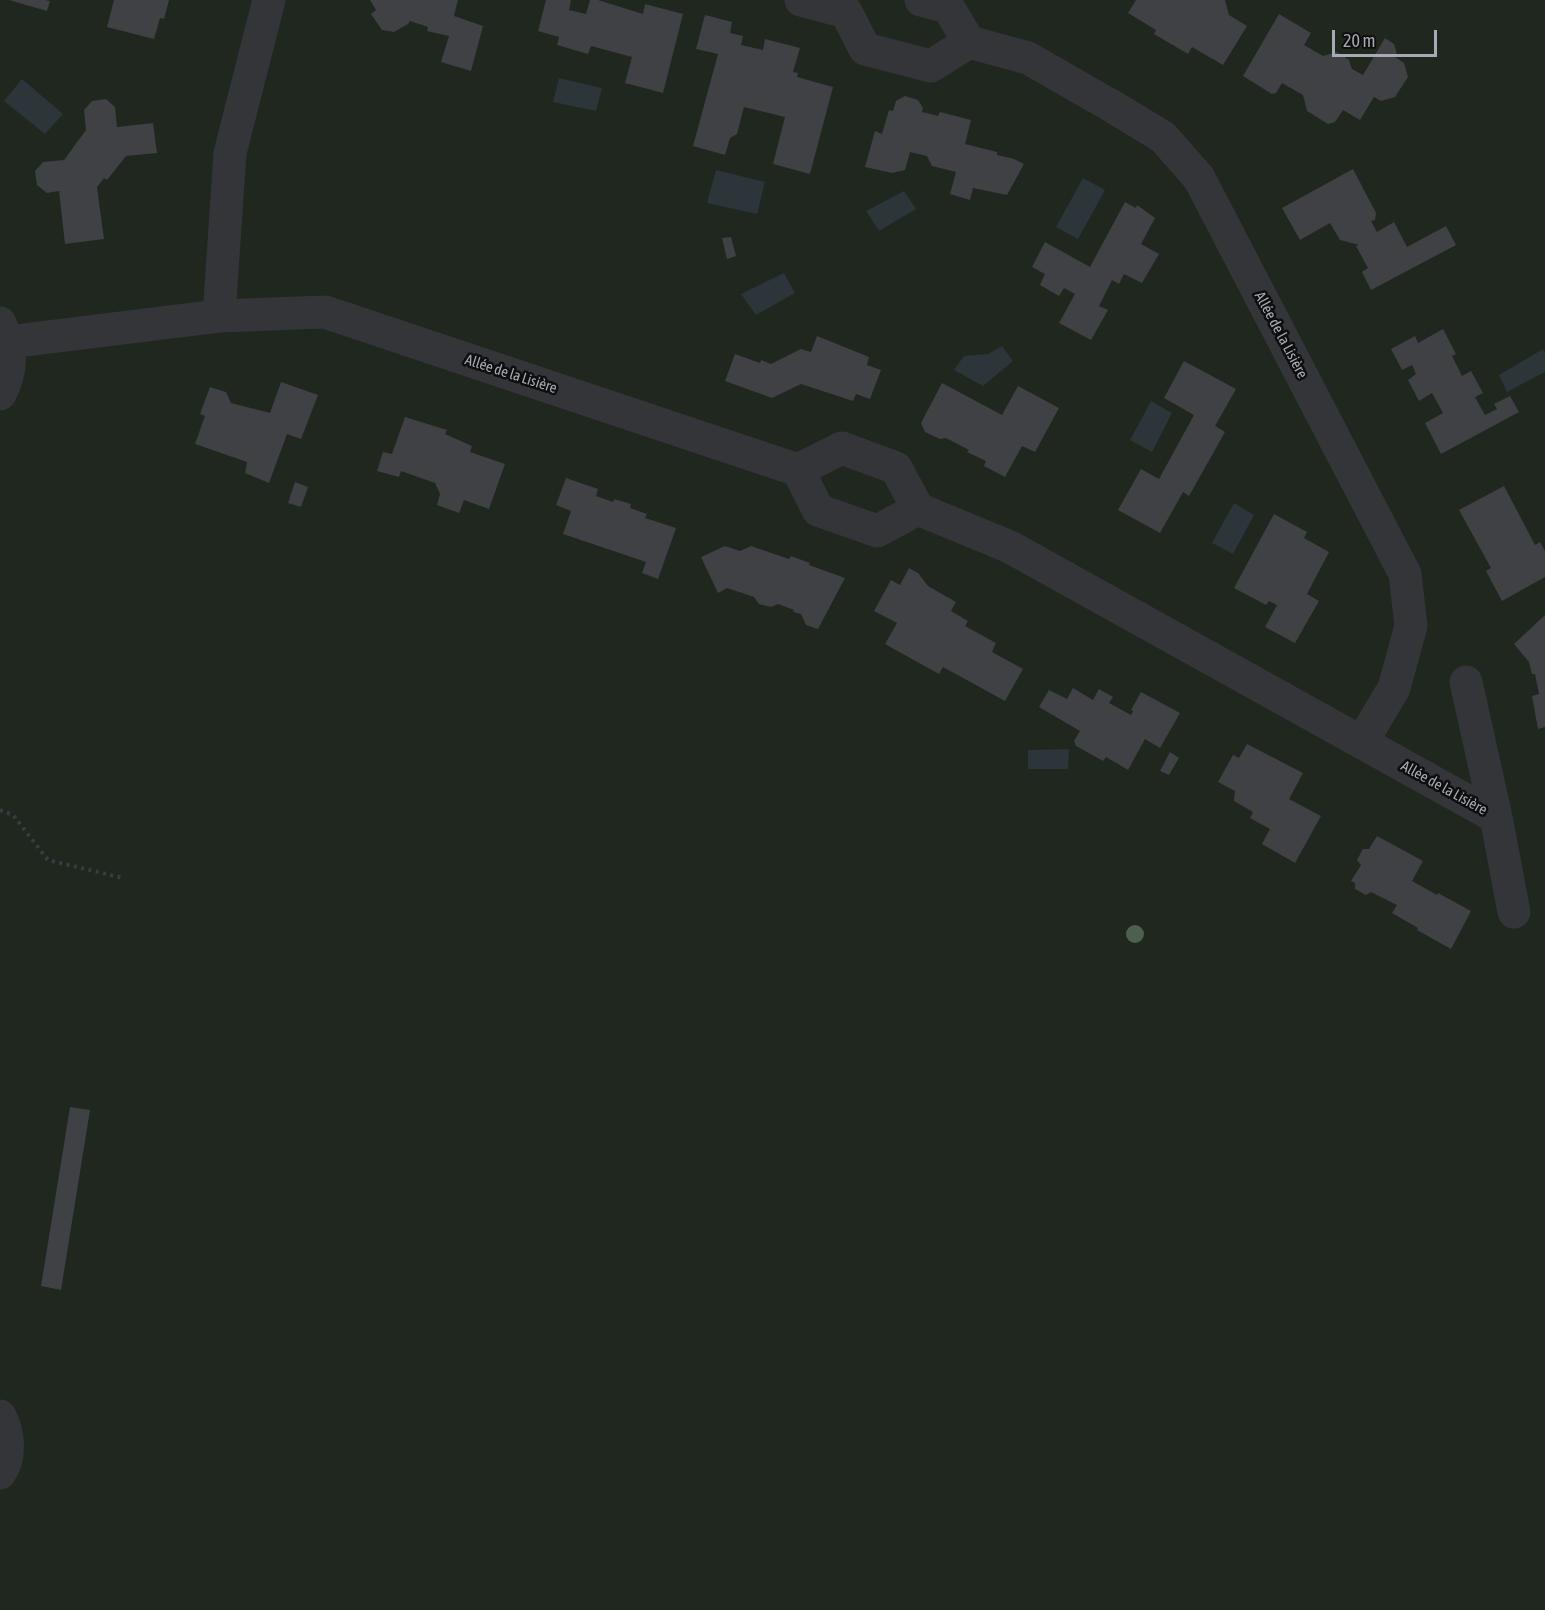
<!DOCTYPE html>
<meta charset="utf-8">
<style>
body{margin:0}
#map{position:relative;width:1545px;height:1610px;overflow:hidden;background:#131314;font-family:"Asap Condensed",sans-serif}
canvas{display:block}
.scale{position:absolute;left:1332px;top:30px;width:105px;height:27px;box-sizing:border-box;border:3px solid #a5abb4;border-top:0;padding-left:8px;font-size:18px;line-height:21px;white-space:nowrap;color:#a5abb4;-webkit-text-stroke:4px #0e0e0f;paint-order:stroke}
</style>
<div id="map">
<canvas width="1545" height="1610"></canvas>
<div class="scale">20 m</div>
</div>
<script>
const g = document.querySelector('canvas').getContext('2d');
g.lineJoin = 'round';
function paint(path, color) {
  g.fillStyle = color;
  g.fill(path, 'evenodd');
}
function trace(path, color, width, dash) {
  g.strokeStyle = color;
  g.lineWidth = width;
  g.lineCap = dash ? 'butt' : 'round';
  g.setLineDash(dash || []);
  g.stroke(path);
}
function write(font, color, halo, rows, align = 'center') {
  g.font = font + ' "Asap Condensed",sans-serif';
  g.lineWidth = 5;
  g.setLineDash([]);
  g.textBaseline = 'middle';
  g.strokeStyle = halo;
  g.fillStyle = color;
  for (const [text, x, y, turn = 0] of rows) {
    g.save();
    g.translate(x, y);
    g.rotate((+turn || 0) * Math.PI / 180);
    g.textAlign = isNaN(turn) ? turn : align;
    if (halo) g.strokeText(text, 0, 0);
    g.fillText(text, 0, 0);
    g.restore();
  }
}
paint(new Path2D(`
 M0,0h1545v1610h-1545z`), '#1f271f');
paint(new Path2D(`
 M559,78l43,10 -6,23 -43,-9z
 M22,79l41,35 -18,20 -41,-33z
 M716,170l49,12 -8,32 -50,-11z
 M1083,178l22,12 -27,49 -22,-12z
 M904,191l12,18 -37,22 -13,-20z
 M784,273l11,20 -39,22 -15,-21z
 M1002,346l11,15 -30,25 -29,-16 10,-14 24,-2z
 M1543,349l2,4v19l-38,20 -8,-17z
 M1151,401l21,12 -20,39 -22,-12z
 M1234,503l20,12 -21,39 -21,-11z
 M1069,749l-1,20h-40v-19z`), '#2b353a');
paint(new Path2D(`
 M9,0h36l5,1 -3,10z
 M114,0h55l-5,19 -4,-1 -6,21 -47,-12z
 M370,0h88l-4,16 29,10 -12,45 -30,-9 8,-26 -22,-5 1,-4 -18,-6 -2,3 -14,8 -12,-2 -11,-16 5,-4z
 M546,0h25l-2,10 17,4 4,-14h8l45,14 2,-10 38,10 -20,79 -38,-10 7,-26 -41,-11 -3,8 -31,-9 2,-8 -21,-6z
 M1136,0h89l4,15 18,11 -24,39 -31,-18 -4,7 -34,-20 2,-4 -28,-17z
 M1279,14l32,19 -7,12 19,11 14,-4 12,8 3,9 11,6 22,-37 9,6 3,10 -2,3 9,6 4,14 -13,20 -14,4 -7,-4 -14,23 -17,-10 -8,12 -7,2 -21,-13 -4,-16 -21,-12 -6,10 -4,1 -29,-18z
 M705,15l27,7 -2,11 13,3 -2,9 22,5 2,-11 35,9 -7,24 5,1 -1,4 36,10 -23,87 -37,-10 12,-47 -41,-10 -7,27 -7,4 -5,17 -32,-9 25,-92 -22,-5z
 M905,96l13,4 5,8 -1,4 16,4 2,-4 31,8 -6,24 32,8v3l17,4 10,5 -17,31 -34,-7 -3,12 -20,-6 6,-22 -24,-6 -5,-10 -17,-4 -5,18 -13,3 -27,-6 10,-36 7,3 7,-24 4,1 3,-10z
 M106,99l9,8 2,20 36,-4 4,30 -31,3 -19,24 -3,-2 -7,9 7,52 -39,5 -6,-53 -12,2 -10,-8 -2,-14 8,-9 21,-2 22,-30 -2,-20 8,-9z
 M1353,169l23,44 -1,7 -4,1 6,11 17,-10 13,25 39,-21 10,19 -85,45 -9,-18 6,-4 -12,-22 3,-1 -19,-5 -10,-17 -30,17 -18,-32z
 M1125,202l11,6 1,-3 18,13 -14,26 18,10 -17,29 -18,-9 -5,10 -7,-4 -13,26 9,4 -17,30 -32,-17 16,-29 -11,-6 -5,8 -19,-11 5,-11 -13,-7 13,-25 45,25z
 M731,237l5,19 -9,3 -5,-21z
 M1443,329l13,25 -4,2 10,20 9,-5 12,22 -8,4 10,18 12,-6 -3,-5 16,-8 9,16 -78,42 -16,-31 18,-10 -11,-20 -13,8 -11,-21 8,-6 -4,-9 -10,5 -11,-21 24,-13 3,7z
 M817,336l52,21 -2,8 14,5 -11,29 -14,-5 -3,7 -52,-17 -29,14 -47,-17 10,-27 25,9 1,-3 10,4 30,-15 10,3z
 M1184,361l52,28 -21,37 10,6 -36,64 -6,-4 -23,41 -42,-23 23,-41 18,10 35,-64 -30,-17z
 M281,382l37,13 -17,44 -14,-5 -18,49 -24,-10 2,-11 -52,-18 10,-28 -5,-2 10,-27 16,5 5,11 39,10z
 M942,383l60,32 16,-29 41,22 -24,44 -13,-6 -17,31 -21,-11 2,-5 -19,-9 2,-2 -23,-12 -6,1 -15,-7 -4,-9z
 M405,417l42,13 -2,4 27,12 -2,6 35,12 -16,45 -25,-9 -5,13 -22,-8 3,-11 -5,-11 -34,-12 -2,6 -22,-6 6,-19 9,2z
 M566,478l32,11 -2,7 17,6 1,-3 17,5 -1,4 17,6 -2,4 31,10 -18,51 -16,-6 4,-11 -83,-28 8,-23 -15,-6z
 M295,482l13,5 -7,20 -13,-4z
 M1504,486l31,59 5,-3 5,9v26l-43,24 -16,-30 5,-3 -32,-58z
 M1274,514l33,18 -3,6 25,14 -22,42 12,7 -24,42 -30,-16 12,-22 -8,-4 -3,4 -32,-17z
 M725,546l15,5 11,-5 38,13 2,-3 19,7 -1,2 36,13 -27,51 -12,-4 -5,-11 -8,-2 1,-2 -16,-6 -7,3 -12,-3 -5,-7 -27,-9 -9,5 -17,-36z
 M909,568l9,5 10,13 28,16 -5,9 17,10 -3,5 31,17 -4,9 31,17 -18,32 -62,-34 -4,7 -54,-30 12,-21 -23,-12 17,-31 9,5z
 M1545,615v112l-7,2 -6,-33 7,-2 -4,-20h-3l-3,-12 -15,-18z
 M1073,688l20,12 6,-11 14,8 -4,6 22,12 2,-4 -2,-1 10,-18 39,21 -20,35 -15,-9 -17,31 -22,-13 -3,4 -27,-15 -2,-5 6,-10 -41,-24 10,-17 18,9z
 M1247,744l56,29 -14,26 32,17 -26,47 -33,-19 8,-15 -20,-11 3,-6 -19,-11 1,-10 -17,-9 15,-27 6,3z
 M1170,752l9,6 -10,17 -9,-4z
 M1377,836l46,25 -11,20 25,14 1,-2 33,18 -20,38 -34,-19 1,-2 -26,-15 5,-8 -26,-13 -5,3 -11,-6v-6l-4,-2 10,-16 -4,-5 6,-11h6z
 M70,1107l20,3 -29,180 -20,-4z`), '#3f4144');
trace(new Path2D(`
 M0,810l13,5 35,45 75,18`), '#3a3c40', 4, [3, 4.5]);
trace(new Path2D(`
 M801,0l45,12 19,37 66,17 38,-24
 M921,0l27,7 21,35 59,16 82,47 53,32 36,41 206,396 6,52 -17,62 -32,54
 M219,316l11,-163 39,-153
 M0,323c11,27 14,44 0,71
 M8,342l211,-26 106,-4 473,158 44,-22 54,20 22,41 92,38 486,270 -30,-135
 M798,470l20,40 59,21 41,-22
 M1496,817l18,95
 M0,1416c9,16 11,41 0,57`), '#343539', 33);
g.fillStyle = '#4d604d';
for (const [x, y] of [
 [1135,934]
]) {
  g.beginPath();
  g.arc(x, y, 9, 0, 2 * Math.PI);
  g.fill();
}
write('15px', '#a5abb4', '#0e0e0f', [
 ["Allée de la Lisière",1281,335,62],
 ["Allée de la Lisière",511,374,18],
 ["Allée de la Lisière",1444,788,29]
]);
</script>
